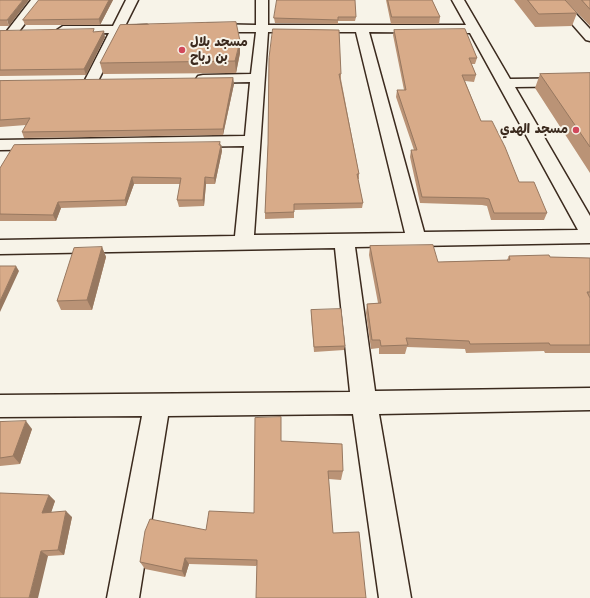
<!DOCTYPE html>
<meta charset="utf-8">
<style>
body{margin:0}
canvas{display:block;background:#f7f3e8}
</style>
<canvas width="590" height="598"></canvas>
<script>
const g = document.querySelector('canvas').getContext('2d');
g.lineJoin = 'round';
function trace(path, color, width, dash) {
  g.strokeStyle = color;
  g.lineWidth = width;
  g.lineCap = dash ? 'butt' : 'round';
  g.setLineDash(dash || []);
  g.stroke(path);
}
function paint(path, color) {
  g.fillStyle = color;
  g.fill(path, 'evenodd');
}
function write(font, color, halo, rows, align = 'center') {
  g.font = font + ' "Shantell Sans","Playpen Sans Arabic",sans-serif';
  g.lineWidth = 4;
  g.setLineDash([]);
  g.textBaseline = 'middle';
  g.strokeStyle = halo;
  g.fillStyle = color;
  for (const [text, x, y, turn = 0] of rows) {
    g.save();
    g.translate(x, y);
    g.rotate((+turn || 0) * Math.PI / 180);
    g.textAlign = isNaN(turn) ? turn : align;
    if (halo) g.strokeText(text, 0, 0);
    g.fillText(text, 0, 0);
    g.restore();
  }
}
const minor = new Path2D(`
 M31,0h12l-26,34h-8l-2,-3z
 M126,0h12l-13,26 22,-1 6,4 -6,4h-25l-25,50h-10l-2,-3 24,-47 -46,1 -6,-4 6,-4h50z
 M256,0h12v25h198l-14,-25h12l46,79 80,-1v8l-75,1 75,129v27l-235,4 20,144 215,-3v22l-211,4 32,184h-32l-26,-184 -185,2 -29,182h-32l35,-182 -142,1v-22l350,-3 -15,-144 -335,6v-14l235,-4 9,-90 -244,4v-10l245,-4 5,-54 -47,1 -5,-1 -2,-3 2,-3 5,-1 48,-1 5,-42h-49l-6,-4 6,-4 49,1zM268,32h88l49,201 -151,2zM369,32l101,1 108,197 -154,2z
 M551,0h12l27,29v12l-4,-1z`);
trace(minor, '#3b2a1e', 3);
paint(minor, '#f7f3e8');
paint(new Path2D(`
 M0,0l9,26h-9z
 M39,0h74l-13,25h-75l-2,-5z
 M277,0l79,17 -1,4h-17v3l-63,-1 -1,-5z
 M386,0h46l8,17 -1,7h-48z
 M514,0h51l12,13 -5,13 -37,1z
 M565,0h25v26z
 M394,30l83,28 -2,6h-4l5,11 -2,7 -9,-1 16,40 38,61 28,31 -3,7h-53l-4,-14 -5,-1 -62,-2 -10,-46 1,-7h3l-18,-53 1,-7h7l-11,-55z
 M0,31l95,1 10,5 -19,38 -86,1z
 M240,53l-4,20 -133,1 -3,-11z
 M269,58l72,16v5l18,95v5h-1l5,24 -1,5 -68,2v8l-29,1v-6l3,-69z
 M590,73v100l-55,-85 5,-14z
 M233,78l1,6 -11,51 -199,3 -2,-6 4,-7 -26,2v-46z
 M221,145l1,6 -7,33h-9l-2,22 -25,1 -2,-7 3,-16h-46l-8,22 -65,2 -5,13h-56v-53z
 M370,246l68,16 69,-2 2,-4 81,2v95h-45l-1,-2 -78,2 -1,-4 -58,-2 -2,7h-26v-6l-8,1 -5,-36 1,-9 11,-1 -9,-48z
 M102,247l4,10 -14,53h-31l-4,-9z
 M311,310l34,36 -1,4 -30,2 -3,-38z
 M0,422l32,7 -12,35 -20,2z
 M282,441l61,30 -2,9 -12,-1 -73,87 -67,-2 -4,13 -40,-8 -5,-7 66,-32 48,-17z
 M49,495l6,6 -4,11 21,5 -8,38 -16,1 -48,42z`), '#ba9376');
paint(new Path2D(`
 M23,0h6l-20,26 -2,-6z
 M109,0h4l-13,25 -1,-6z
 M104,31l1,6 -19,38 -2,-6z
 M240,41v12l-4,20 -1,-12z
 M233,78l1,6 -11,51v-6z
 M220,142l1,6v-3l1,6 -7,33 -1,-6z
 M132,177l2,7 -8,22 -1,-6z
 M205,177l1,7 -2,22 -1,-6z
 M58,202l3,6 -5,13 -3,-6z
 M102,247l4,10 -14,53 -5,-10z
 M16,266l3,5 -19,41v-11z
 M26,421l6,8 -12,35 -7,-8z
 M49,495l6,6 -6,18 -7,-6z
 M66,511l6,6 -8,38 -6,-5z
 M41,551l7,5 -10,42h-9z
 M185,558l4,6 -4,13 -3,-6z`), '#977860');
const building = new Path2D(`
 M0,0h23l-16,20h-7z
 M39,0h70l-10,19 -76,1z
 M277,0h78l1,17h-18v3l-64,-2z
 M388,0h44l8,17h-48z
 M528,0h37l12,13 -38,1z
 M582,0h8v9z
 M236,22l4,19 -5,20 -135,2 20,-38z
 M94,29l-1,3 11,-1 -20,38 -84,1v-39z
 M273,29l66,1 2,44h-2l20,100h-2l6,29 -69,1v8l-29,1 3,-69 1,-86z
 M465,29l12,29h-8l7,17h-14l19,46h11l13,26 14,35h15l13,31h-53l-5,-14 -5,-1 -62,-1 -11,-47h6l-20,-60h9l-12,-60z
 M590,73v74l-50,-73z
 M233,78l-10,51 -201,3 8,-14 -30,2v-39z
 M220,142l-1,3h2l-7,33 -9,-1 -2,23h-26l4,-22 -49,-1 -7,23 -67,2 -5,13 -53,-1v-46l14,-23z
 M433,245l5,17 72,-2 -1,-4 40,-1 1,2 40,1v34h-3l3,6v47h-40l-1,-2 -79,1 -1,-3 -63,-3 2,7 -27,1 -1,-6h-8l-5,-36 14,-1 -11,-57z
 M102,247l-15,53 -30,1 17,-53z
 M0,266h16l-16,35z
 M341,309l4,37 -31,1 -3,-37z
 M281,417v24l61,3 1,27h-15l5,62 26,-1 7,66h-110l1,-38 -72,-2 -3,13 -42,-9 5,-31 5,-12 56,11 3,-19 45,2 1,-95z
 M26,421l-13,35 -13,2v-36z
 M0,493l49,2 -7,18 24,-2 -8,39 -17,1 -12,47h-29z`);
paint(building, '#d8ab89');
trace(building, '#977860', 1);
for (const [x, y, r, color] of [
 [182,50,4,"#d1495b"],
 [576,130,4,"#d1495b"]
]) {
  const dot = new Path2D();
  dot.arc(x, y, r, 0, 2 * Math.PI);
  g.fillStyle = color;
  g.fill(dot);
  trace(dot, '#f7f3e8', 1.5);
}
write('bold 13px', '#3b2a1e', '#f7f3e8', [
 ["مسجد بلال",190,43],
 ["بن رباح",190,58],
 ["مسجد الهدي",568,130,"right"]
], 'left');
</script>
